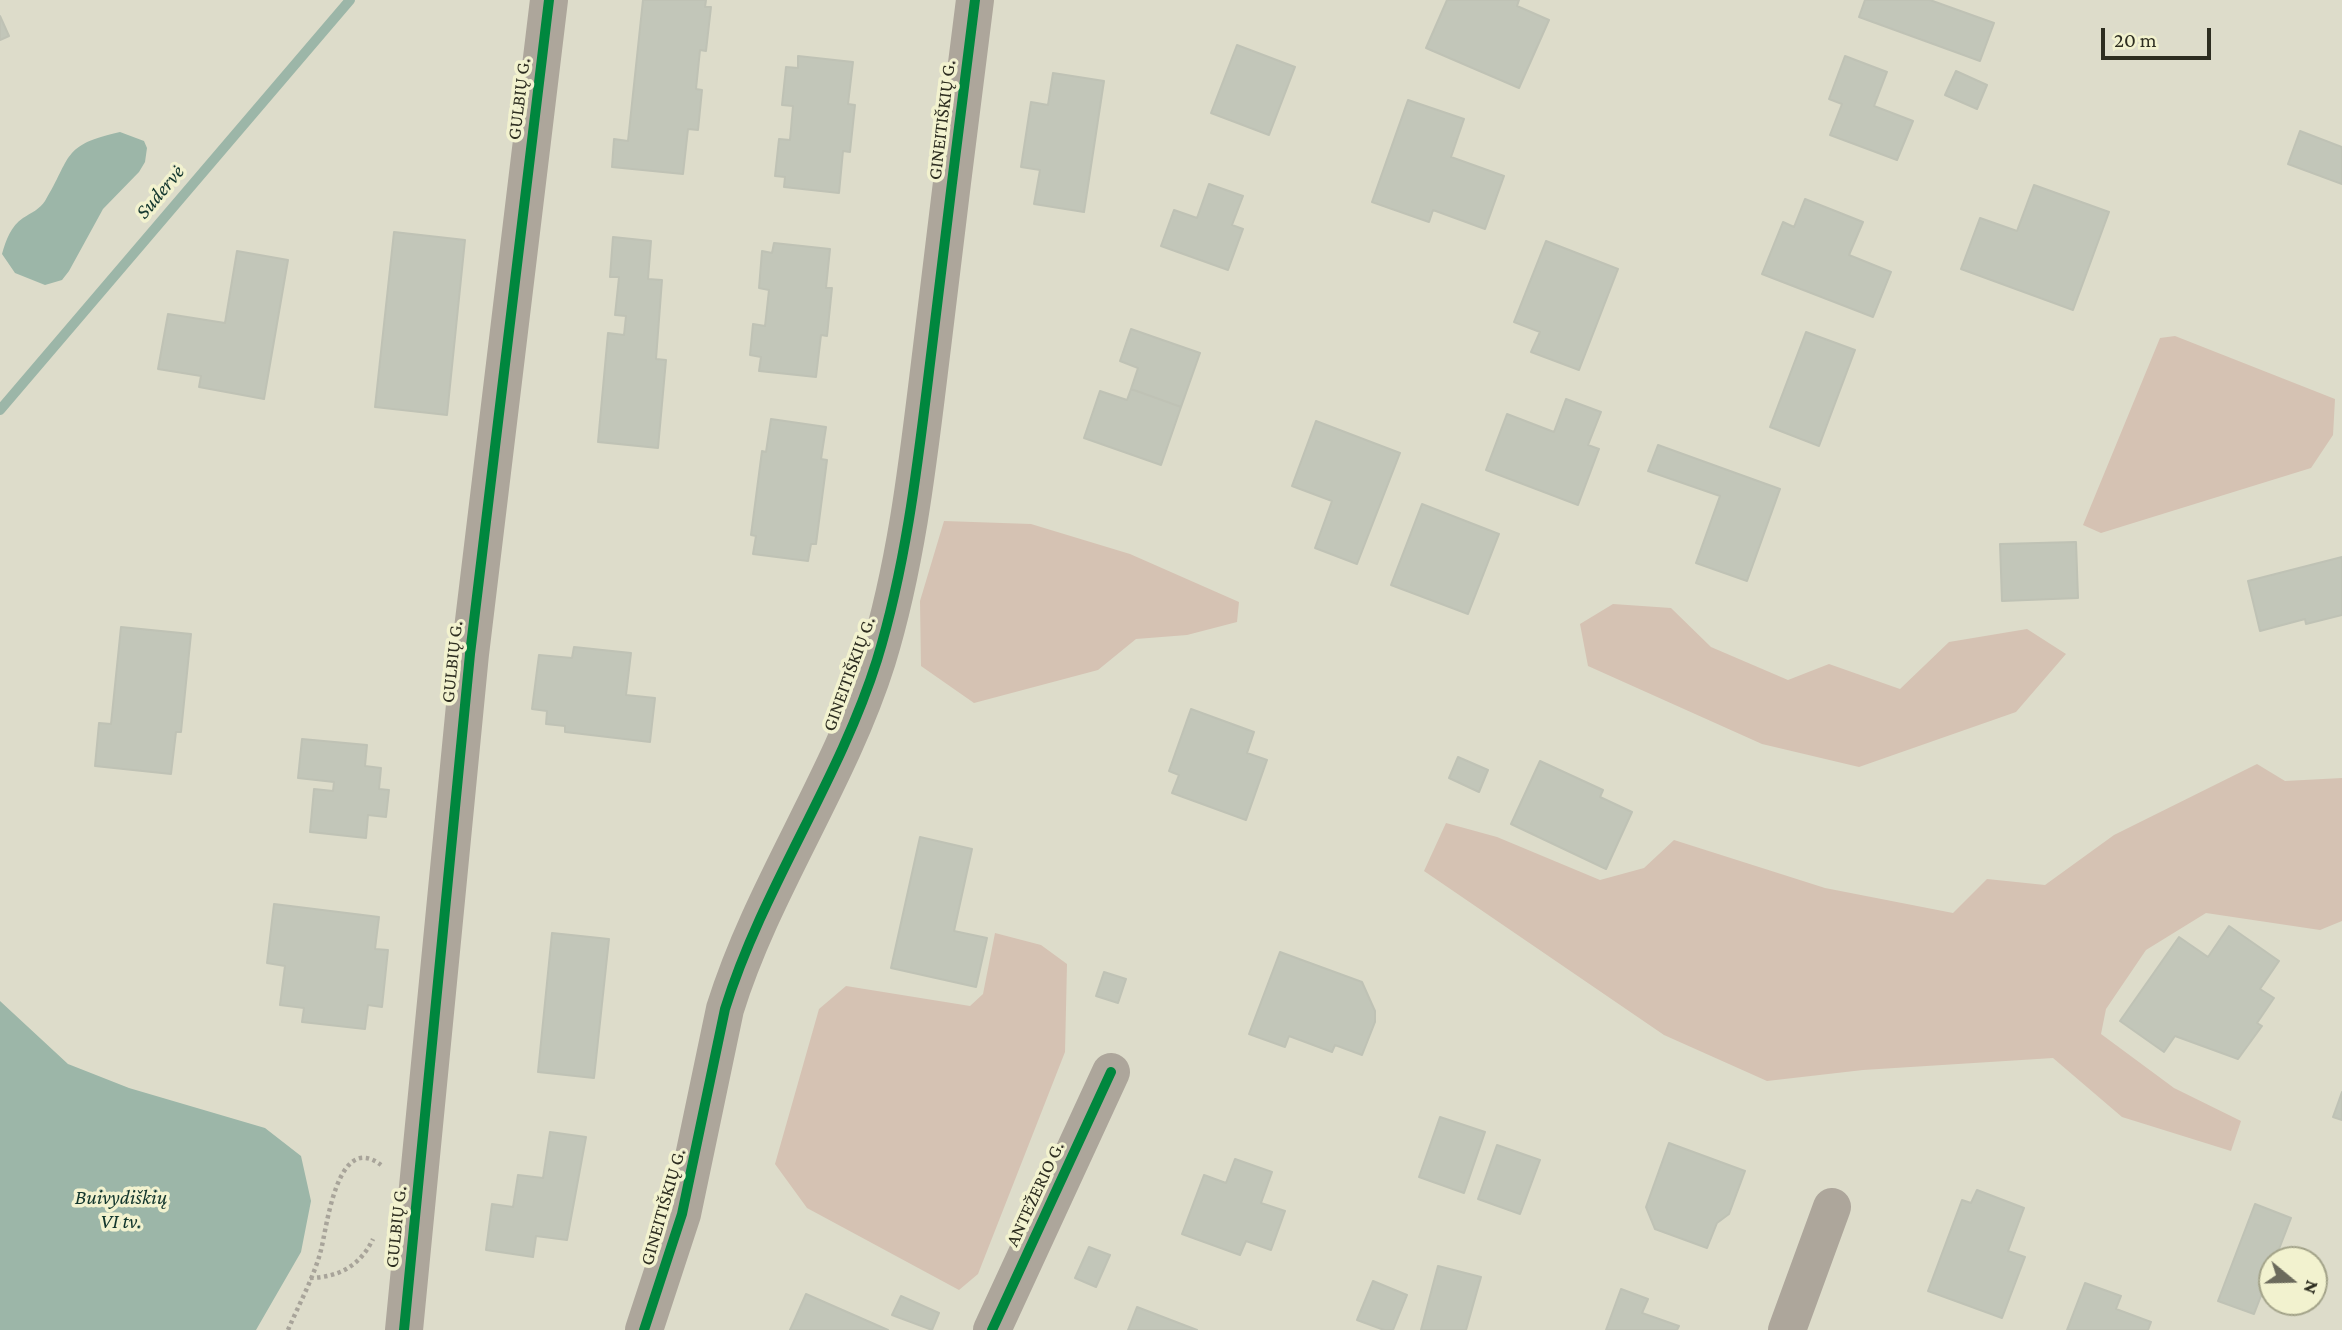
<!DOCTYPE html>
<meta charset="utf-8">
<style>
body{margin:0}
#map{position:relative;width:2342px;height:1330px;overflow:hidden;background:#dddcca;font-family:"Crimson Pro",serif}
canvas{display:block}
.north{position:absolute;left:2258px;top:1246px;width:70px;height:70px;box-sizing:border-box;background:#f2f2cf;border:2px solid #a3a389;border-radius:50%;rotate:109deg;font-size:19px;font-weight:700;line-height:28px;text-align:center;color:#2d2d20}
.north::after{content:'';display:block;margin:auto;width:24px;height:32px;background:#6b6a5c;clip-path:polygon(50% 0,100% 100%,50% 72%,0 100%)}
.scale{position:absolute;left:2101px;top:28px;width:110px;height:32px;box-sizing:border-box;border:4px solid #2d2d20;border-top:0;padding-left:9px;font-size:21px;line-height:24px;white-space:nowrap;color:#2d2d20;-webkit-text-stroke:5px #f2f2cf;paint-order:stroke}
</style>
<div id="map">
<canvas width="2342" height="1330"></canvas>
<div class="north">N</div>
<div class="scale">20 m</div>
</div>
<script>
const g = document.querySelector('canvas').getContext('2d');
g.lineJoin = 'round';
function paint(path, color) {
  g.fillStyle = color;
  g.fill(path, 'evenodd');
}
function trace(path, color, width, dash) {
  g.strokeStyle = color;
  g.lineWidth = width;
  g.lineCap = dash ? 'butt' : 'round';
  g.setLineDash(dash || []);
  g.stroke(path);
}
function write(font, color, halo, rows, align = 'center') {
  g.font = font + ' "Crimson Pro",serif';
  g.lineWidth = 7;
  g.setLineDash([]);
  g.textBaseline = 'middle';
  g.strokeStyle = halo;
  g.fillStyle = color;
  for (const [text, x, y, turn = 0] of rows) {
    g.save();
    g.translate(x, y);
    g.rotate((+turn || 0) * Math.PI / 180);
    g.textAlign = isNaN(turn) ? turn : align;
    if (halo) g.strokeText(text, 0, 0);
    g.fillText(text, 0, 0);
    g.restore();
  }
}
paint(new Path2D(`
 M2175,336l160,63 -2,36 -22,33 -210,65 -18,-8 77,-187z
 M944,521l87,3 99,30 109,48 -2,20 -50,13 -51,4 -38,31 -124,33 -53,-37 -1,-65z
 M1613,604l58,4 40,39 77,33 41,-16 71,25 49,-47 78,-13 39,25 -50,58 -157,55 -97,-23 -174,-78 -8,-42z
 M2257,764l28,17 57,-3v143l-22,9 -114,-17 -60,37 -40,59 -5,25 73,54 67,33 -10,30 -109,-34 -69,-59 -190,12 -96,11 -103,-46 -240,-164 22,-48 51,14 103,43 44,-12 30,-28 151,48 128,25 34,-34 58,6 69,-50z
 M995,933l46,12 26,19 -2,88 -87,222 -19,16 -152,-82 -32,-44 44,-155 27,-23 124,20 13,-12z`), '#d5c2b3');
paint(new Path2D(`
 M120,132l24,9 3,7 -2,14 -6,10 -36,37 -34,62 -7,9 -17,5 -30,-12 -13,-19c4,-14 9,-28 21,-36 8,-5 17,-9 22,-17 27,-44 16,-56 75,-69z
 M0,1001l68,63 61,24 136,40 36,28 10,45 -10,51 -45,78h-256z`), '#9cb6a8');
trace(new Path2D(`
 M0,410l350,-410`), '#9cb6a8', 10);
const building = new Path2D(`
 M643,0h63l-1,7h6l-5,44 -6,-1 -4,39 6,1 -4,40 -10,-1 -5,45 -71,-7 2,-28 14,2z
 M1447,0h72l-2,6 32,14 -30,68 -93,-40z
 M1865,0h65l64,23 -14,38 -121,-44z
 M0,16l9,20 -9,4z
 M1237,45l58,22 -26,68 -58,-22z
 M798,56l55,6 -5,42 7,1 -5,47 -7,-1 -4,42 -55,-6 1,-10 -10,-1 4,-37 11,1 3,-34 -11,-1 4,-38 12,1z
 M1845,56l42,16 -13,34 39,15 -16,39 -67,-25 12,-31 -13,-5z
 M1956,71l31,14 -10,24 -32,-14z
 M1053,73l51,8 -20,131 -50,-8 6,-34 -19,-3 10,-65 17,3z
 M1408,100l56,19 -13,38 53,19 -19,53 -52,-19 -4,12 -57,-20z
 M2300,131l42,16v37l-54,-20z
 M1209,184l34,12 -11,29 11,4 -15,41 -67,-24 13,-36 23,8z
 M2034,185l75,27 -36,98 -112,-41 19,-51 37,13z
 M1805,199l58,23 -14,33 42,17 -18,45 -111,-43 21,-52 11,5z
 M394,232l71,8 -18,175 -72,-8z
 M613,237l38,4 -3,38 14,1 -6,79 10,1 -8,88 -60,-6 10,-109 16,2 2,-19 -11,-1 4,-38h-9z
 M1546,241l72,28 -39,101 -48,-18 9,-20 -26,-10z
 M774,243l56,6 -4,39h6l-5,48 -6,-1 -5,42 -57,-6 2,-14 -11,-2 3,-31 12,2 4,-36 -10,-2 3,-37 10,2z
 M237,251l51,9 -24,139 -65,-12 2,-11 -43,-7 10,-55 57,9z
 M1131,329l69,24 -19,54 -50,-18 7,-21 -18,-7z
 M1806,332l49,18 -36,96 -49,-19z
 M1131,389l50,18 -20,58 -77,-27 16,-47 27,9z
 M1566,399l35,13 -13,33 11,4 -21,56 -92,-35 21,-56 47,18z
 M771,419l55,8 -5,32 6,1 -11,84h-5l-3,17 -55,-7 3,-18 -5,-1 11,-84 4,1z
 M1316,421l84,32 -43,111 -42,-16 17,-47 -40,-15z
 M1658,445l122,44 -33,92 -51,-18 24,-67 -72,-25z
 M1422,504l77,30 -31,80 -77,-29z
 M2076,542l2,56 -76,3 -2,-57z
 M2342,557v58l-36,9 -1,-5 -45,12 -12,-50z
 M121,627l70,7 -10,98h-5l-5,42 -76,-8 4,-43 12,1z
 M574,647l57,6 -5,42 29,3 -5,44 -85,-10v-6l-19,-2 1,-13 -15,-2 7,-54 33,3z
 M1191,709l63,23 -7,21 20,7 -21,60 -74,-27 7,-18 -10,-4z
 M302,739l65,6 -2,21 16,2 -2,21 10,1 -3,27 -18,-2 -2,23 -56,-6 4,-43 19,2 1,-9 -36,-4z
 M1458,757l30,13 -9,22 -30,-14z
 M1540,761l63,29 -3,7 32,15 -26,57 -95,-45z
 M920,837l52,12 -18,82 33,7 -11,49 -85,-19z
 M274,904l105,13 -4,32 13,1 -6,57 -14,-2 -3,24 -63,-7 2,-14 -24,-3 5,-39 -18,-3z
 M2229,926l50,35 -19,28 14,9 -17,25 5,3 -24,33 -63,-23 -11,16 -44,-31 59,-84 29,20z
 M552,933l57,6 -15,139 -56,-6z
 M1280,952l82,30 13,29v11l-13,33 -27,-10 -3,7 -43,-16 -4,11 -36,-13z
 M1104,972l22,7 -8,24 -22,-7z
 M2342,1092v28l-9,-3z
 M1440,1117l45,15 -21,61 -45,-16z
 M550,1132l36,5 -19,103 -31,-4 -3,21 -47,-7 6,-46 21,3 5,-32 25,3z
 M1669,1143l76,28 -16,43 -12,9 -10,25 -52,-19 -9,-22z
 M1497,1145l43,15 -20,54 -42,-15z
 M1235,1159l37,13 -11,31 24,8 -14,39 -25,-9 -6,14 -58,-21 22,-59 22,8z
 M1977,1190l47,18 -16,43 17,6 -23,61 -74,-27 34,-91 9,3z
 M2255,1204l36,14 -37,96 -36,-13z
 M1089,1247l21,8 -14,32 -21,-9z
 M1438,1266l43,11 -15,53h-45z
 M1373,1281l34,14 -14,35h-9l-27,-10z
 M2085,1283l36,13 -5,13 35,13 -3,8h-81z
 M1621,1289l27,10 -6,14 37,13 -2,4h-71z
 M806,1294l82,36h-98z
 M901,1296l38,17 -7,17 -40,-15z
 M1137,1307l60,23h-69z`);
paint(building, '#c2c6b9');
trace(building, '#bfc2b5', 2);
trace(new Path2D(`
 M310,1278c29,-1 50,-12 63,-39
 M288,1330c11,-26 26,-53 33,-80 6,-23 16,-119 60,-85`), '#a8a49a', 4.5, [3.5, 3.5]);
trace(new Path2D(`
 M404,1330l66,-676 79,-654
 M644,1330l38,-116 43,-205c38,-122 114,-228 152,-349 31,-101 42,-208 55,-313 14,-116 28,-231 43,-347
 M992,1330l119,-258
 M1787,1330l45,-123`), '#ada69b', 38);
trace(new Path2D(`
 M404,1330l66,-676 79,-654
 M644,1330l38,-116 43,-205c38,-122 114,-228 152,-349 31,-101 42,-208 55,-313 14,-116 28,-231 43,-347
 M992,1330l119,-258`), '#00873e', 10);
write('19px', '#2d2d20', '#f2f2cf', [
 ["GULBIŲ G.",519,99,-83],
 ["GINEITIŠKIŲ G.",942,120,-83],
 ["GULBIŲ G.",452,662,-84],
 ["GINEITIŠKIŲ G.",849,674,-70],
 ["ANTEŽERIO G.",1035,1194,-65],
 ["GINEITIŠKIŲ G.",663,1207,-74],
 ["GULBIŲ G.",396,1227,-84]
]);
write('italic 21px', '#11352c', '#f2f2cf', [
 ["Sudervė",160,192,-50],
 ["Buivydiškių",121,1198],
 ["VI tv.",121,1222]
]);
</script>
